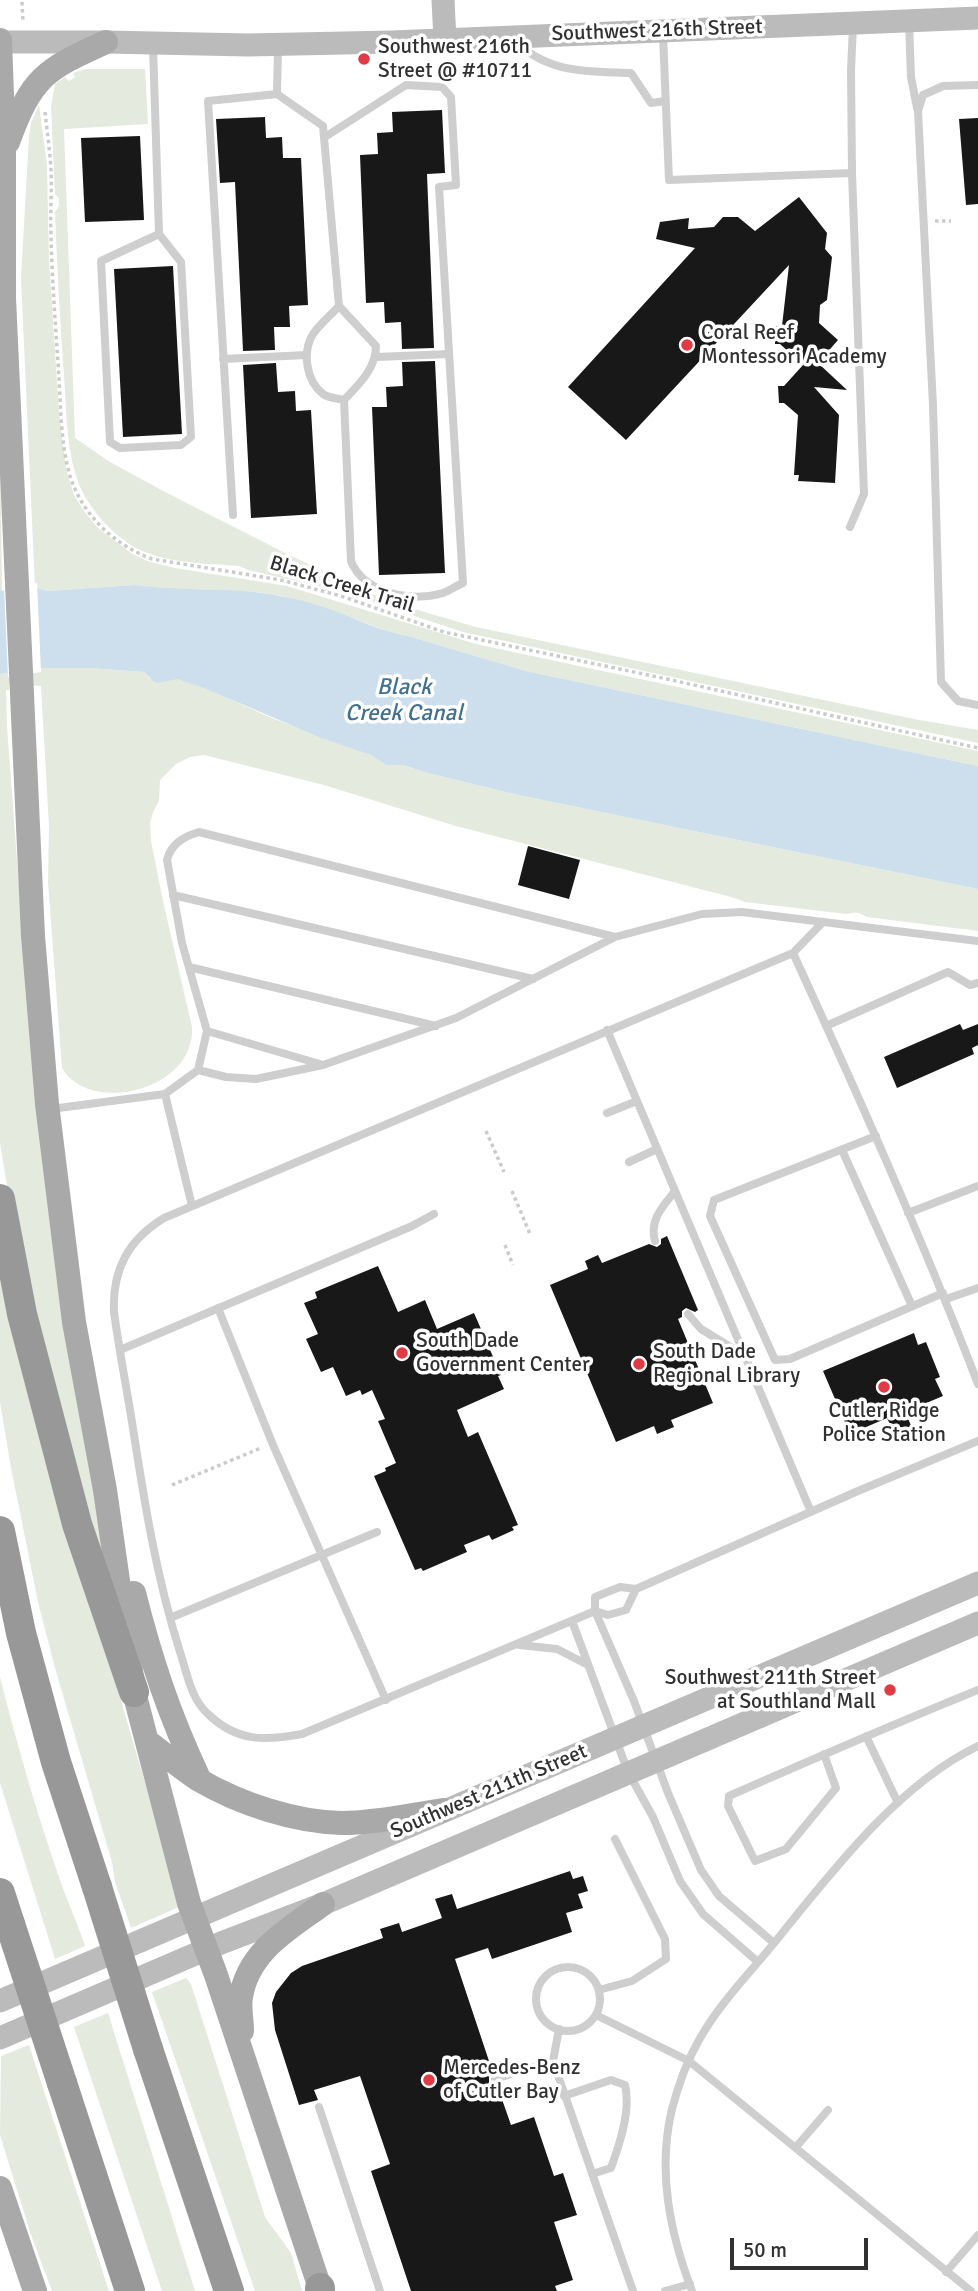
<!DOCTYPE html>
<style>
body{margin:0}
#map{position:relative;width:978px;height:2291px;overflow:hidden;background:#fff;font-family:Signika,sans-serif}
canvas{display:block}
.scale{position:absolute;left:730px;top:2238px;width:138px;height:32px;box-sizing:border-box;border:4px solid #313131;border-top:0;padding-left:9px;font-size:21px;line-height:24px;white-space:nowrap;color:#313131;-webkit-text-stroke:5px #fff;paint-order:stroke}
</style>
<div id="map">
<canvas width="978" height="2291"></canvas>
<div class="scale">50 m</div>
</div>
<script>
const g = document.querySelector('canvas').getContext('2d');
g.lineJoin = 'round';
function paint(path, color) {
  g.fillStyle = color;
  g.fill(path, 'evenodd');
}
function trace(path, color, width, dash) {
  g.strokeStyle = color;
  g.lineWidth = width;
  g.lineCap = dash ? 'butt' : 'round';
  g.setLineDash(dash || []);
  g.stroke(path);
}
function write(font, color, halo, rows, align = 'center') {
  g.font = font + ' Signika,sans-serif';
  g.lineWidth = 7;
  g.setLineDash([]);
  g.textBaseline = 'middle';
  g.strokeStyle = halo;
  g.fillStyle = color;
  for (const [text, x, y, turn = 0] of rows) {
    g.save();
    g.translate(x, y);
    g.rotate((+turn || 0) * Math.PI / 180);
    g.textAlign = isNaN(turn) ? turn : align;
    if (halo) g.strokeText(text, 0, 0);
    g.fillText(text, 0, 0);
    g.restore();
  }
}
paint(new Path2D(`
 M85,69h60l3,55 -84,5 11,309 35,24 55,30 124,63 101,47 86,25 438,92 64,11v13l-515,-111 -128,-42 -87,-20 -9,-4c-34,-3 -74,-2 -105,-19 -20,-12 -40,-33 -51,-54 -17,-34 -16,-79 -19,-116 -4,-55 -7,-110 -9,-165l4,-6v-8l-4,-4 -4,-87 4,-23 10,-7 4,4 6,-4 -2,-4z
 M39,105l8,60 2,95 10,153 7,56 8,26 10,16 13,16 34,26 16,8 28,7 112,18 189,58 502,107v15l-452,-95 -118,-35 -17,-3 -59,-23 -50,-14 -25,-4 -64,-3 -26,1 -32,-5 -88,6 -12,-4 -14,-309 8,-142 2,-13z
 M0,431l2,160h-2z
 M43,668h46l55,4 6,7h27l27,8 65,30 102,38 15,10h17l21,7 94,23 460,94v42l-111,-14c-9,-5 -10,-5 -21,-3l-101,-12 -10,-4 -279,-72 -132,-41 -120,-30 -14,2 -14,7 -16,16 -1,21 -6,11 -3,11 1,18 12,60 29,126c4,63 -102,89 -130,41l-14,-186 1,-56 -8,-140 -32,-2v6h-3l1,37 19,253 80,586 -25,-59 -73,-315 -8,-49v-469z
 M0,1244l71,286 85,290 23,87 -48,21 -16,-46 -3,-20 -57,-194 -17,-66 -27,-134 -11,-66z
 M0,1677c17,67 36,134 59,200 8,25 18,44 26,69l-30,13 -55,-176z
 M186,1978l5,6 74,233 26,36 11,38h-47l-103,-299z
 M108,2013l87,278h-33l-88,-264z
 M29,2045l80,246h-57l-22,-59 -30,-97 1,-79z`), '#e4eadd');
paint(new Path2D(`
 M135,585c48,7 97,1 145,11 17,3 36,8 52,14 26,9 49,22 76,26l118,35 452,95v123l-460,-94 -94,-23 -21,-7h-17l-15,-10 -52,-18 -115,-49 -27,-9 -19,4 -5,-2 -9,-9 -55,-4h-46l-43,6v-83l35,-4 12,4z`), '#cddfec');
paint(new Path2D(`
 M37,583l4,89 -33,5 -4,-90z`), '#fff');
paint(new Path2D(`
 M442,110l3,63 -18,1 7,174 -32,1 -1,-27 -16,1 -1,-21 -18,1 -6,-148 18,-1 -1,-21 16,-1 -1,-20z
 M265,117l1,21 16,-1 1,21h18l7,147 -19,1 1,21h-16l1,23 -32,1 -8,-169 -15,1 -4,-64z
 M978,118v86l-12,1 -7,-86z
 M140,136l4,84 -59,2 -4,-84z
 M799,197l28,36 -2,16 7,8 -5,43 -7,5 -1,18 19,17 -20,23 29,27 -33,-3 25,28 -4,68 -37,-2 1,-6h-5l4,-60 -14,-12h-5l-1,-17h6l19,-21 -23,-21h-5v-18h7l7,-61 -163,175 -58,-53 127,-139 -39,-9 4,-17 29,-4 -1,11 26,-2 9,-10h15l17,14z
 M173,266l9,168 -59,3 -9,-168z
 M435,361l10,212 -66,2 -7,-168h15l-1,-20 17,-1 -1,-24z
 M276,363l2,29 17,-1 1,20 15,-1 6,104 -66,4 -8,-153z
 M528,846l52,14 -11,39 -51,-14z
 M960,1024l3,6 15,-6v21l-6,3 2,6 -77,34 -13,-31z
 M667,1236l31,74 -3,2 -9,-4 -4,3v6l-4,2 35,84 -42,17 3,7 -17,7 -3,-8 -38,16 -66,-157 38,-16 -3,-8 13,-6 4,8 47,-19 8,3 4,-3v-5z
 M378,1266l20,46 27,-12 12,29 37,-16 27,62 -3,1 6,13 -47,21 11,27 10,-5 40,93 -6,2 2,3 -22,10 -3,-5 -25,10 3,7 -44,19 -2,-3 -6,2 -41,-94 12,-5 -1,-3 11,-5 -18,-42 7,-2 -13,-29 -10,5 -2,-5 -14,6 -13,-29 -12,5 -15,-33 12,-5 -14,-31 13,-5 -2,-6z
 M914,1333l4,12 8,-3 14,35 -5,2 8,17 -38,16 9,20 -17,7 -10,-21 -37,16 -27,-63z
 M570,1871l3,8 10,-3 5,15 -10,3 5,14 -17,5 6,19 -80,27 -4,-11 -33,11 38,114 -4,4v5l4,3h4l14,40 23,-8 20,59 9,-3 14,42 -23,7 19,58 -18,6 2,5h-146l-40,-120 19,-7 -30,-88 -46,14 4,10 -19,5 -24,-75 -3,-27 4,-11 15,-19 11,-7 81,-28 -3,-9 19,-6 3,9 40,-14 -7,-19 17,-5 5,15z`), '#181818');
trace(new Path2D(`
 M22,2l1,20
 M45,112c2,19 5,39 6,58 1,22 -1,43 0,64 1,48 5,97 8,144 2,34 2,81 16,111 15,33 43,57 77,70l129,21 60,16 103,36 223,47 311,69
 M935,221h16
 M486,1131l18,41
 M512,1191l18,43
 M505,1245l8,20
 M172,1485l89,-37`), '#cbcbcb', 3.5, [3.5, 3.5]);
trace(new Path2D(`
 M909,23l2,54 6,31
 M663,35l6,145 183,-7
 M515,40c32,34 73,31 116,33l20,30 14,-2
 M153,46l6,188 -58,27 9,181 10,6 61,-3 10,-8 -10,-175 -22,-28
 M978,85l-35,1 -20,9 -5,16 15,294 8,277 17,19 20,4
 M277,94l46,32 16,180 37,40c0,23 -18,39 -32,54l7,161c13,33 61,41 92,32 6,-2 13,-7 20,-10l-24,-396 17,-2 -5,-88 -9,-10 -36,-2 -81,52
 M339,306c-8,9 -19,18 -26,28 -11,18 -7,47 10,60 5,4 14,4 21,6
 M376,357l73,-3
 M223,359l83,-4
 M233,515l-25,-414 69,-7 1,-47
 M850,527l14,-33 -12,-321 -1,-103 2,-44
 M173,895l360,84
 M793,953c65,142 129,285 185,431
 M189,967l247,59
 M826,1026l122,-54 22,13 8,-2
 M607,1030l204,482
 M207,1031l113,33
 M198,1070l28,7 30,2 67,-14 133,-47 159,-81
 M165,1094l33,-24 9,-39 -25,-88 -15,-83c4,-16 16,-23 32,-28l416,105 87,-23 40,-2 236,29
 M51,1109l114,-15 27,112
 M607,1113l30,-12
 M876,1136l-162,64 -4,16 65,144 15,-1 153,-66
 M842,1150l70,156
 M629,1162l28,-13
 M908,1213l70,-27
 M655,1241c-6,-21 8,-35 20,-50
 M946,1299l32,-11
 M218,1308l55,137 113,255
 M688,1314l13,15 44,27
 M120,1350l292,-124 22,-12
 M636,1589l-10,21 -18,5 -13,-4 -293,123c-37,7 -65,8 -94,-20 -17,-15 -21,-41 -28,-62 -24,-76 -36,-152 -48,-230 -6,-37 -13,-73 -18,-110 -2,-42 14,-72 50,-94l629,-265 30,-31
 M170,1618l207,-86
 M572,1621l56,151 25,45 27,64 23,33 55,48
 M519,1645l38,4 31,16
 M866,1736l32,67
 M824,1754l12,34 -50,61 -31,12 -27,-55 1,-10c82,-36 165,-72 249,-106
 M774,1943l-55,-47 -18,-26 -33,-77 -34,-92 -39,-90v-14l25,-10 16,2 222,-98 120,-50
 M536 1999a32 32 0 1 1 64 0a32 32 0 1 1-64 0Z
 M599,1990l33,-9 34,-22 -1,-20 -50,-100
 M596,2015l93,46 282,230
 M559,2029l-6,32 80,230
 M495,2079l58,-18
 M564,2096l47,-16 14,5c6,25 -5,58 -14,83l-19,6
 M319,2107l61,184
 M796,2147l32,-37
 M946,2272l32,-37
 M665,2291l25,-7
 M692,2291c-22,-58 -35,-120 -20,-182 6,-23 15,-48 27,-69 19,-34 46,-62 71,-92 57,-70 126,-163 208,-202`), '#cecece', 8);
trace(new Path2D(`
 M443,0l2,40
 M0,42h106l142,3 144,-3 586,-24
 M0,2001l978,-418
 M0,2038l221,-95 102,-39 655,-281`), '#bbb', 23);
trace(new Path2D(`
 M0,40l4,112v146l29,638 14,168 27,218 31,168 29,202 55,211 27,72 105,316
 M8,142c24,-65 36,-72 98,-100
 M134,1593c17,67 35,121 64,183
 M147,1741c17,13 34,27 52,39 41,24 96,42 143,43 34,0 68,-8 101,-13
 M242,2031c0,-12 -3,-23 -1,-34 7,-46 48,-68 82,-93
 M0,2188l35,103`), '#a9a9a9', 24);
trace(new Path2D(`
 M0,1199l22,115 55,210 57,168
 M0,1531l21,102 35,129 41,125
 M0,1893l10,31
 M148,2049l81,242
 M62,2083l68,208
 M320,2288v3`), '#989898', 30);
trace(new Path2D(`
 M97,1887l51,162
 M10,1924l52,159`), '#989898', 30);
for (const [x, y, r, color] of [
 [364,59,7,"#e03b44"],
 [687,345,7,"#e03b44"],
 [402,1353,7,"#e03b44"],
 [639,1364,7,"#e03b44"],
 [884,1387,7,"#e03b44"],
 [890,1690,7,"#e03b44"],
 [429,2080,7,"#e03b44"]
]) {
  const dot = new Path2D();
  dot.arc(x, y, r, 0, 2 * Math.PI);
  g.fillStyle = color;
  g.fill(dot);
  trace(dot, '#fff', 2.5);
}
write('21px', '#313131', '#fff', [
 ["Southwest 216th Street",657,31,-2],
 ["Black Creek Trail",342,585,17],
 ["Southwest 211th Street",489,1792,-23]
]);
write('21px', '#313131', '#fff', [
 ["Southwest 216th",378,47],
 ["Street @ #10711",378,71],
 ["Coral Reef",701,333],
 ["Montessori Academy",701,357],
 ["South Dade",416,1341],
 ["Government Center",416,1365],
 ["South Dade",653,1352],
 ["Regional Library",653,1376],
 ["Cutler Ridge",884,1411,"center"],
 ["Police Station",884,1435,"center"],
 ["Southwest 211th Street",876,1678,"right"],
 ["at Southland Mall",876,1702,"right"],
 ["Mercedes-Benz",443,2068],
 ["of Cutler Bay",443,2092]
], 'left');
write('italic 23px', '#417191', '#fff', [
 ["Black",404,688],
 ["Creek Canal",404,714]
]);
</script>
